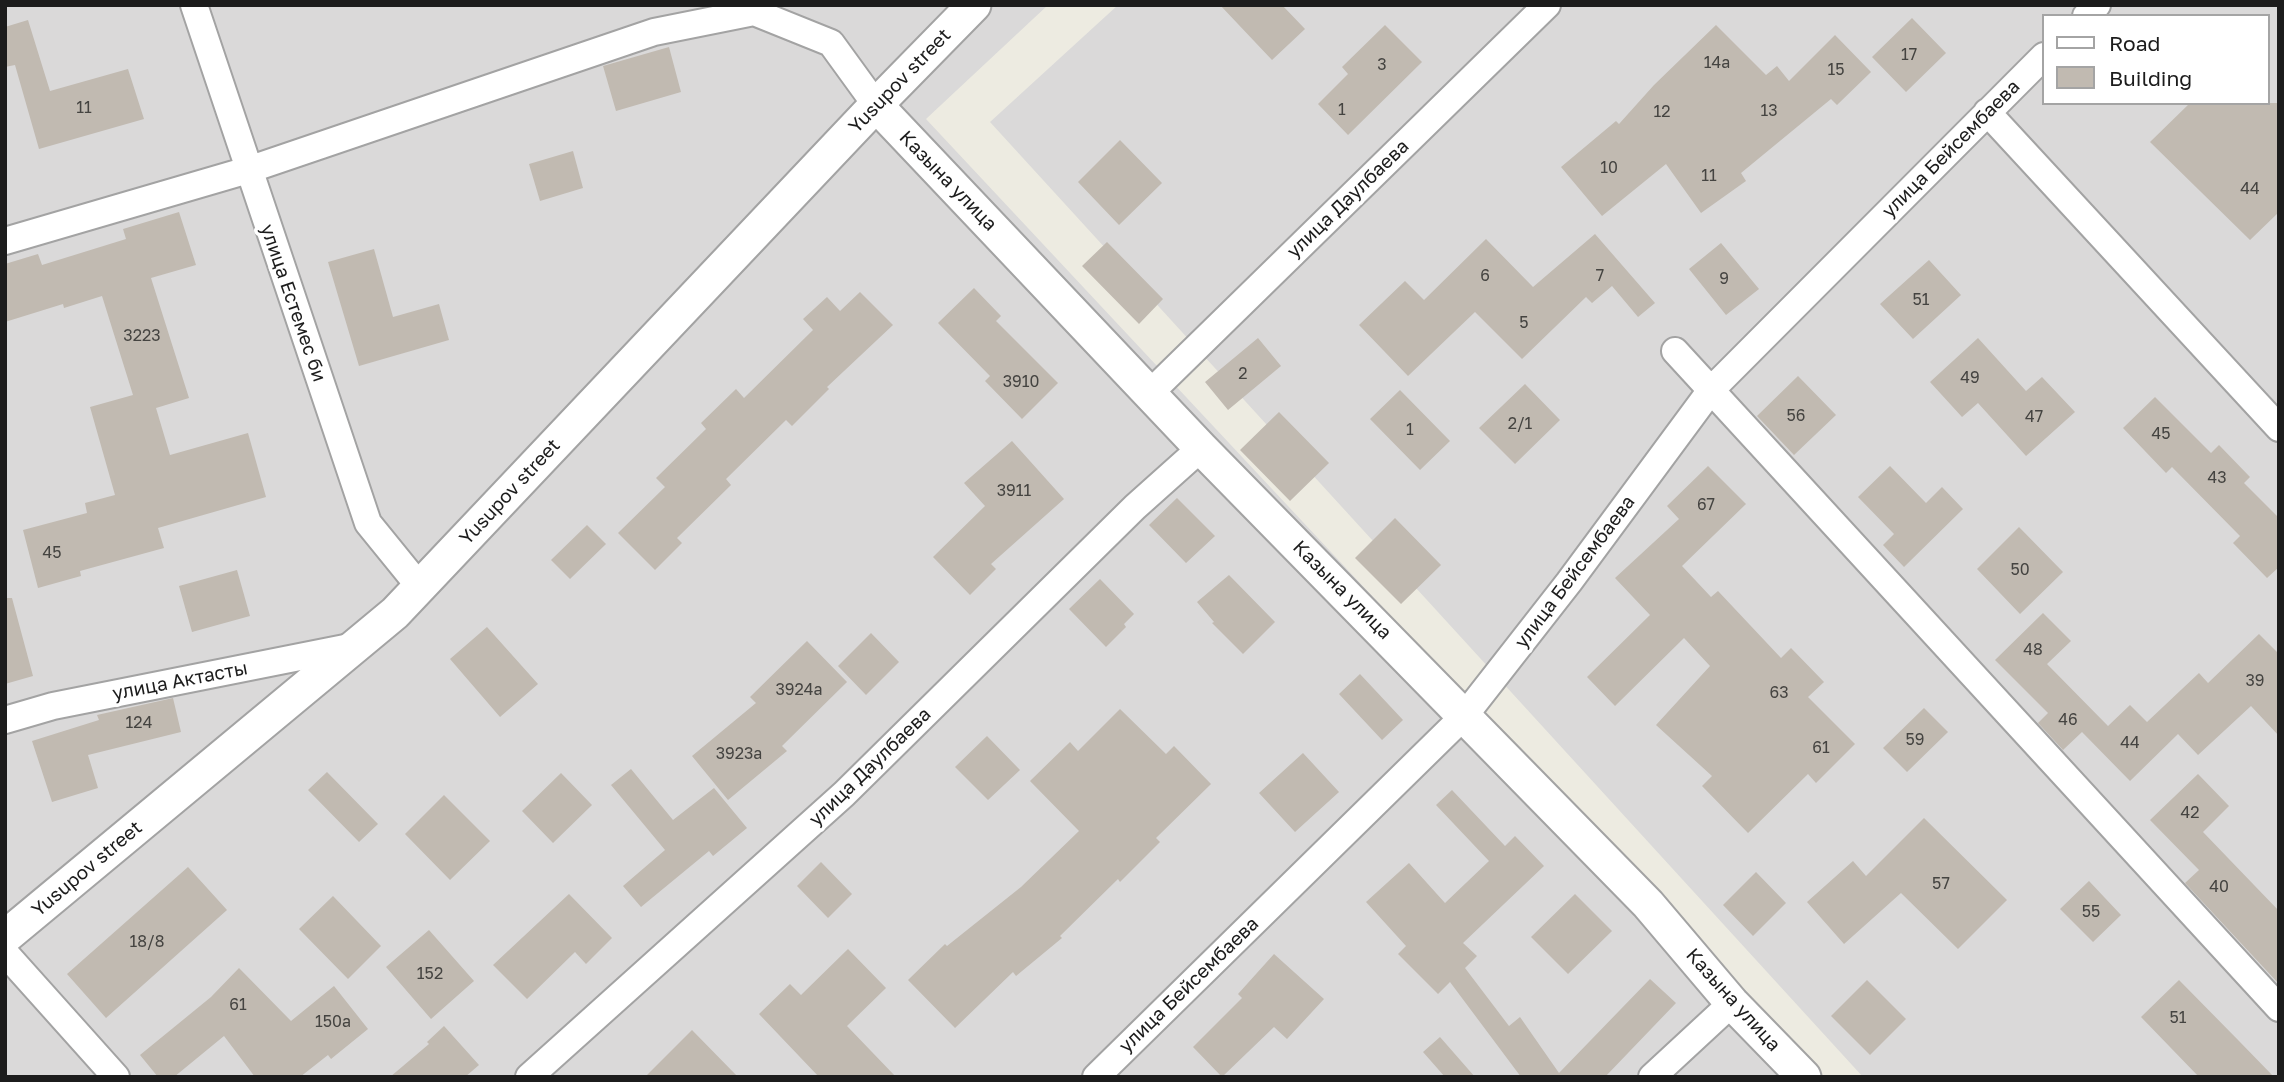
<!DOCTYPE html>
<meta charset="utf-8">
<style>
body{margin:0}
#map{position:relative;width:2284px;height:1082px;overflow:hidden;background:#edebe1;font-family:"Golos Text",sans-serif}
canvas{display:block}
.frame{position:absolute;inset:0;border:7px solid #1c1c1c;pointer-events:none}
.legend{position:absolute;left:2042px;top:14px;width:228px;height:91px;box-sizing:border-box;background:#fff;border:2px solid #a4a4a4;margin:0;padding:9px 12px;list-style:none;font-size:21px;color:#1c1c1c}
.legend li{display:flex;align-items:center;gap:14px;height:35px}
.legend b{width:35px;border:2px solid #a4a4a4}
</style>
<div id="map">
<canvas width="2284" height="1082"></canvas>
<div class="frame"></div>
<ul class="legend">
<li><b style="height:9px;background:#fff"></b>Road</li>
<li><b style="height:19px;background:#c1bab1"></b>Building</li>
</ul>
</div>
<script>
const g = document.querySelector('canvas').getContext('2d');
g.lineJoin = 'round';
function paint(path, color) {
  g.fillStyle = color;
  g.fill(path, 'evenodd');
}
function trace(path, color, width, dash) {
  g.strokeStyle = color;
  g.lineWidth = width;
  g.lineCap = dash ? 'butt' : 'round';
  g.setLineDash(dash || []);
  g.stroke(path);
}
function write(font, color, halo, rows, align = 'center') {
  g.font = font + ' "Golos Text",sans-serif';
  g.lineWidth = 7;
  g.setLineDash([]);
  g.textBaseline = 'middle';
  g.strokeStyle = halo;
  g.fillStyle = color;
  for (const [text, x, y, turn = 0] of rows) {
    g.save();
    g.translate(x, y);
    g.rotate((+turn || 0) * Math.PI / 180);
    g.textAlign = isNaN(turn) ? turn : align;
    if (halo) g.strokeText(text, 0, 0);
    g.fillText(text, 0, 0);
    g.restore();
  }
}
paint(new Path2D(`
 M5,5h1043l-122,114 896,958h-1817z
 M1118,5h1161v1072h-416l-873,-955zM2044,16h224v87h-224z`), '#dad9d9');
paint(new Path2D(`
 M1220,5h62l23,24 -33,31z
 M1912,18l34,35 -40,39 -34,-35z
 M28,20l22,71 78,-22 16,50 -105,30 -24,-84 -10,2v-40z
 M1385,25l37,37 -74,73 -30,-31 30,-30 -6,-7z
 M1716,25l50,50 11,-9 12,15 46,-46 36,37 -34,33 -6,-6 -90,74 5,8 -45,32 -35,-49 -64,52 -41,-49 55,-46 3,3 35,-39z
 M669,47l12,45 -65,19 -13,-45z
 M2190,103h89v109l-29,28 -100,-98z
 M1120,140l42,43 -43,42 -41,-43z
 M573,151l10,37 -43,13 -11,-37z
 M179,212l17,53 -45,13 38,120 -33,10 14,47 78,-22 18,64 -108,31 6,20 -84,23 1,5 -43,12 -15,-58 64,-17 -2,-10 30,-8 -25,-88 43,-12 -31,-99 -38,12 -1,-4 -58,18v-58l33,-10 4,11 84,-26 -3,-10z
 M1595,234l60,69 -17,14 -26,-31 -20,17 -6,-6 -64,62 -47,-47 -67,64 -49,-51 46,-44 19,19 62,-61 47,48z
 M1107,242l56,57 -24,25 -57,-58z
 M1721,243l38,46 -33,26 -37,-46z
 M374,249l19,68 46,-13 10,36 -90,26 -31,-104z
 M1929,260l32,35 -48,44 -33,-35z
 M974,288l27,28 -5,5 62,62 -36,36 -37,-38 5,-5 -52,-53z
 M860,292l33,33 -66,62 2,2 -37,37 -6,-6 -60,59 5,6 -54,53 5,5 -27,27 -37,-37 47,-46 -9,-9 50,-49 -5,-6 35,-34 8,9 69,-68 -10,-11 24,-22 13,14z
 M1258,338l23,28 -53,44 -23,-28z
 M1978,338l48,53 16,-14 33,35 -49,44 -48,-53 -16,14 -32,-35z
 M1798,376l38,39 -42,40 -37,-39z
 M1525,384l35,36 -45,44 -36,-36z
 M1400,390l50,51 -30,29 -50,-51z
 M2155,397l56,56 8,-8 31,32 -6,6 35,35v49l-12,11 -34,-35 7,-7 -68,-69 -6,6 -43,-45z
 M1279,412l50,51 -39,38 -50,-51z
 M1012,441l52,58 -73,65 5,5 -26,26 -37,-38 52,-51 -21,-23z
 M1708,466l38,38 -64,62 29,31 7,-6 63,67 10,-10 33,34 -16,15 47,47 -39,39 -8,-9 -60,59 -46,-47 10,-10 -56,-51 54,-59 -26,-28 -69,68 -28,-29 63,-62 -35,-37 64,-59 -12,-13z
 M1890,466l36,37 16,-16 21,22 -59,58 -21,-22 11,-11 -36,-37z
 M1177,498l38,38 -29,27 -37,-38z
 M1395,518l46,47 -40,39 -46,-46z
 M587,525l19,19 -36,35 -19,-19z
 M2019,527l44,45 -43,42 -43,-45z
 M237,570l13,46 -58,16 -13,-46z
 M1229,575l46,47 -32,32 -31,-31 2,-1 -17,-20z
 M1100,579l34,35 -10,10 2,3 -20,20 -37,-38z
 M5,598h7l21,78 -28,8z
 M2043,613l28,28 -24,23 61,62 22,-21 17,17 52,-49 9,10 51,-49 20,20v82l-28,-30 -53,49 -20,-21 -48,47 -48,-49 -19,18 -25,-27 10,-10 -53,-53z
 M487,627l51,57 -38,33 -50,-58z
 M871,633l28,29 -33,33 -28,-29z
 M807,641l40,41 -65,64 5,5 -59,49 -36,-44 64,-53 -6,-6z
 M1360,674l43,46 -21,20 -43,-46z
 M173,698l8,34 -93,23 10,33 -46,14 -20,-61 67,-21 -2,-5z
 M1924,708l24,24 -41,40 -24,-24z
 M1120,709l46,45 8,-8 37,38 -55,54 4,4 -40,40 -2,-3 -58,57 2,2 -46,38 -3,-4 -58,56 -47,-48 37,-36 2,2 74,-59 58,-56 -49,-50 40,-39 8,9z
 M987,736l33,34 -32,30 -33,-33z
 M1303,753l36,39 -44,40 -36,-39z
 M631,769l42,51 41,-32 33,40 -34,28 -4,-5 -68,56 -18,-21 42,-36 -54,-65z
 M327,772l51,52 -19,18 -51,-52z
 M561,773l31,32 -39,38 -31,-32z
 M2198,774l31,32 -26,26 76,79v73l-94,-101 14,-13 -49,-50z
 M1452,790l53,56 10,-10 29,30 -81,77 14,13 -12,12 44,58 11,-9 39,56 91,-94 26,24 -71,74h-84l-71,-95 -12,12 -40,-40 8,-8 -40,-44 43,-39 36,40 44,-42 -53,-56z
 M444,795l46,46 -40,39 -45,-46z
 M1924,818l83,82 -49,49 -57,-56 -57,51 -37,-42 46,-41 13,15z
 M821,862l31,32 -24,24 -31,-32z
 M188,867l39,43 -121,108 -39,-44z
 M1756,872l30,31 -33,33 -30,-31z
 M2089,881l32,34 -28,27 -33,-33z
 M569,894l43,44 -26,26 -11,-12 -48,47 -34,-34z
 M1575,894l37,37 -44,43 -37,-37z
 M333,896l48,50 -33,33 -49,-50z
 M429,930l45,51 -43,38 -45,-52z
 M848,949l38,39 -39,38 49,51h-77l-60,-63 31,-30 11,11z
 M1274,954l50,45 -37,40 -13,-12 -52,50 -29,-30 49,-49 -4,-4z
 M239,968l52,53 43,-35 34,43 -37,30 -3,-4 -28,22h-45l-31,-41 -50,41h-16l-18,-22 71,-58z
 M1867,980l39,39 -36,36 -39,-39z
 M2179,980l60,61 35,36h-75l-58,-60z
 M444,1026l35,39 -14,12h-75l39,-33 -2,-2z
 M692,1030l46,47h-93z
 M1440,1037l35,40h-30l-22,-25z`), '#c1bab1');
const minor = new Path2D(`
 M194,5l174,518 52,64
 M2086,16l11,-11
 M1987,112l292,316
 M5,241l243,-71 406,-138 100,-20 77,31 45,62
 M1675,351l604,657
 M1150,393l397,-388
 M5,720l48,-14 302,-60
 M5,953l111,124
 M529,1077l315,-283 291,-287 66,-59
 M1096,1077l369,-362 104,-133 142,-192 333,-334
 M1652,1077l80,-74`);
const tertiary = new Path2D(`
 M876,105l325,343 447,456 84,99 72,74
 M5,937l390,-324 481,-508 98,-100`);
trace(minor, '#a3a3a3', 30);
trace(tertiary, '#a3a3a3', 37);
trace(minor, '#fff', 26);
trace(tertiary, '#fff', 33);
write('16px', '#454441', null, [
 ["17",1909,55],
 ["14а",1717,63],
 ["3",1382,65],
 ["15",1836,70],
 ["11",84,108],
 ["1",1342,110],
 ["13",1769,111],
 ["12",1662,112],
 ["10",1609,168],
 ["11",1709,176],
 ["44",2250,189],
 ["6",1485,276],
 ["7",1600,276],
 ["9",1724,279],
 ["51",1921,300],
 ["5",1524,323],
 ["3223",142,336],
 ["2",1243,374],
 ["49",1970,378],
 ["3910",1021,382],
 ["56",1796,416],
 ["47",2034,417],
 ["2/1",1520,424],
 ["1",1410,430],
 ["45",2161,434],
 ["43",2217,478],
 ["3911",1014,491],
 ["67",1706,505],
 ["45",52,553],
 ["50",2020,570],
 ["48",2033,650],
 ["39",2255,681],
 ["3924а",799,690],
 ["63",1779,693],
 ["46",2068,720],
 ["124",139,723],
 ["59",1915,740],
 ["44",2130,743],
 ["61",1821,748],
 ["3923а",739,754],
 ["42",2190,813],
 ["57",1941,884],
 ["40",2219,887],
 ["55",2091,912],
 ["18/8",147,942],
 ["152",430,974],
 ["61",238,1005],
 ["51",2178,1018],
 ["150а",333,1022]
]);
write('19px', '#1c1c1c', '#fff', [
 ["Yusupov street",900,81,-46],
 ["улица Бейсембаева",1951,149,-45],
 ["Казына улица",948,181,46],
 ["улица Даулбаева",1348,199,-44],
 ["улица Естемес би",293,303,71],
 ["Yusupov street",510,492,-47],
 ["улица Бейсембаева",1575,572,-53],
 ["Казына улица",1342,590,45],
 ["улица Актасты",180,681,-11],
 ["улица Даулбаева",870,767,-44],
 ["Yusupov street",87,869,-40],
 ["улица Бейсембаева",1189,985,-44],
 ["Казына улица",1733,1000,48]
]);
</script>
